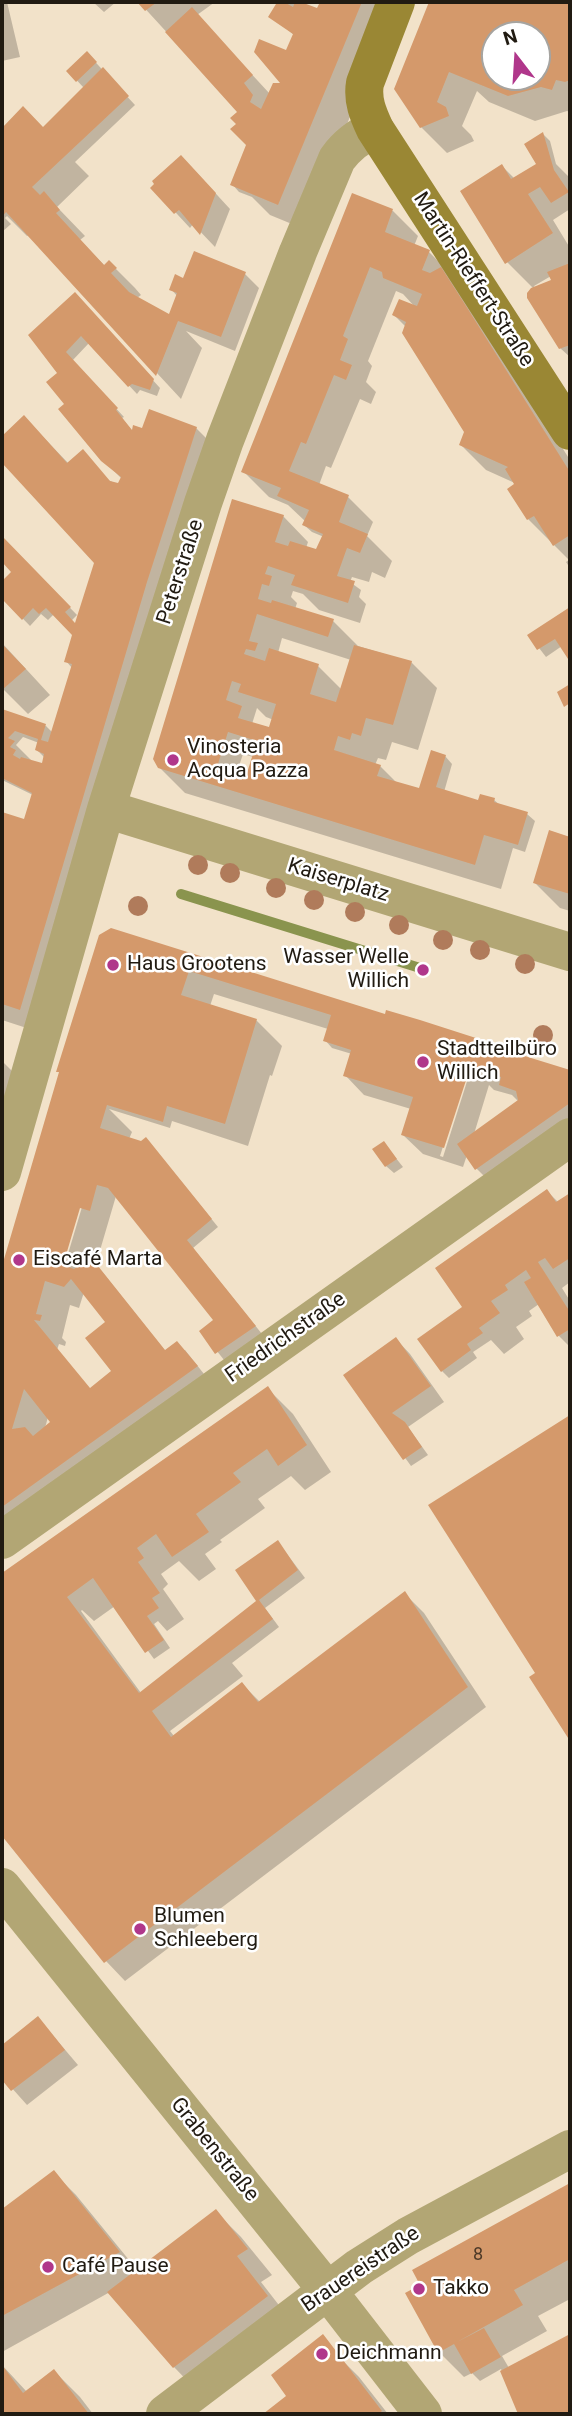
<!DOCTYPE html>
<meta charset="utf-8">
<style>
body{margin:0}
#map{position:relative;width:572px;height:2416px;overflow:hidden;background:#f2e2c9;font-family:Roboto,sans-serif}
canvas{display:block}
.frame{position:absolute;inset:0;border:4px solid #211b12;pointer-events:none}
.north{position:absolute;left:481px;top:21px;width:70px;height:70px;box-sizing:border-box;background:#fff;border:2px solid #a6a4a0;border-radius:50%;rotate:343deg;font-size:19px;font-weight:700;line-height:28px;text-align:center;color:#211b12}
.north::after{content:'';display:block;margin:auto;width:24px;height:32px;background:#b0378b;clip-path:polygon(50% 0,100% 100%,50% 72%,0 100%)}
</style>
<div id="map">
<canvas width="572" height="2416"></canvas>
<div class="frame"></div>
<div class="north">N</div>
</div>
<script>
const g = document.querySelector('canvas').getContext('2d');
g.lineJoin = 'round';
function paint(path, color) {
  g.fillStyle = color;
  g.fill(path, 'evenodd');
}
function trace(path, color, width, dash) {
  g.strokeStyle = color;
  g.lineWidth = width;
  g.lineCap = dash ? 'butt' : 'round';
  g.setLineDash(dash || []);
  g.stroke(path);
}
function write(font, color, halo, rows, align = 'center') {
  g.font = font + ' Roboto,sans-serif';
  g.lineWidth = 5;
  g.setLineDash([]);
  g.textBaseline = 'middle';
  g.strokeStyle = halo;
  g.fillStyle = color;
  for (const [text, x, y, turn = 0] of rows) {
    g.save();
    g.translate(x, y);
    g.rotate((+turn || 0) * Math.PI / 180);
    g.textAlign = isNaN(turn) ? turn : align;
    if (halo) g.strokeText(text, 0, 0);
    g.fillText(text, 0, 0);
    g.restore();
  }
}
paint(new Path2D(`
 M2,2h5l13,55 -18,4z
 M93,2h23l-12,10z
 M139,2h76l-18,13 73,79 14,-9 3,-33 7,-17 -23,-19 6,-11 -4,-3h24l20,10 5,-10h75l-93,227 -34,-14 -18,-18 -13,-5 -7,-8 16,-39 1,-23z
 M431,2h139v110l-3,-1 -32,10 -46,-19 -12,-11 -15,35 9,9 3,6 -27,12 -26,-26 -25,-39zM495,35h42v42h-42z
 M87,53l48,52 -60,57 14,14 -32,31 28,29 -5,4 25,26 4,-4 26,26 6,7 -4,3 33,19 8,-20 -7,-8 13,-9 61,-6 14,14 -24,63 -49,-20 16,17 -21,51 -152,-164 -2,1 -20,-20 -2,2 6,6 -9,8v-102l21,-21 20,20 41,-41 -16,-17z
 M543,134l7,7 6,23 14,14v31l-17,11 17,28v109l-10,-9 -27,-60 -26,-26 -5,-96 13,13 24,-15zM551,276l2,5 -18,7 -1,-2z
 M196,172l34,37 -15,38 -22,-23 -3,4 -37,-40z
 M353,195l40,16 25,25 -4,10 15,6 25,25 116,183v108l-4,-6 3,-2 -41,-41 -11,-35 -31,-14 -25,-25 5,-13 -60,-105 -12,-12 21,-8 -12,-13 -7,-3 -28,70 4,5 -6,16 10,10 -5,12 -11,-5 -29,69 -5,-2 -7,19 29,12 25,25 -6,14 25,25 -7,17 -13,-6 -3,10 -17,-5 -2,5 11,8 -2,7 7,7 -6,19 -41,-13 -16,-16 -10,-3 -2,6 6,6 -2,6 38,12 25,25 53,16 26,26 -19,62 -26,-8 -6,18 -8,-2 -3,7 5,1 17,17 28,9 20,-36 7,8 -8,28 35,10 15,-2 6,5 27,9 8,7 -10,31 -12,-4 -12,41 -316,-96 -26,-26 124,-251 25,26 -2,6 11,3 7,-14 -12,-5 -8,-7 2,-3 -18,-17 -19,-8 -26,-26zM282,638l69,22 -9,30 -24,-24 -40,-13zM257,708l9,9 8,3 2,11 -24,-7zM243,754l10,3 -5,18 -11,-3z
 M82,302l78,86 -3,8 -17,-6 -3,4 -48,-51 -17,18 52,56 -2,1 11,14 63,-4 26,26 -177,580 -43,-14v-206l23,7 8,-26 -31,-15v-69l44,15 7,7 19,-65 -6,-7 8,-27 -20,-20 -6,6 -7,-6 -11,12 -28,-29v-12l11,-13 -11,-12v-19l1,-2 74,76 -6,6 5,5 19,-64 -93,-101v-23l22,-21 45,47 51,21 2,-6 -19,-19 -37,-55 -6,-32 -30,-38zM23,737l16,6 -2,7 8,8 -2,7 -10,-3 -17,-17z
 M570,609v50l-8,-13 -16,11 -17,-22z
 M2,643l48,52 -22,19 -26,-26z
 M550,832l20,6v73l-10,-3 -25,-25z
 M101,936l378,105 14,7 77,24v70l-71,49 -22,-22 -10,-14 -4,12 -40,-13 -20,-19 8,-26 -47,-14 -19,-20 7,-21 -20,-6 -7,-8 3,-11 -114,-35 -4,12 46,14 26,26 -10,30 -2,-1 -22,71 -76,-25 -2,7 -61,-19 23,23 -3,7 24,8 65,80 -25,21 69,86 -38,26 -22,-28 14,-12 -100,-124 -20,68 70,88 19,-2 19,24 -202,146v-249zM474,1050h3l-34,107 -3,-1zM489,1085l5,5 18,5 7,7 -45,32zM79,1204l3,3 -20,67 -3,-1zM84,1292l23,30 7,50 -23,18 -34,-40 2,-6 6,2 1,-4 -4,-4 8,-33 9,3zM48,1417l4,5 -7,6z
 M2,1061l26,26 -26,96z
 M384,1143l19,24 -9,6 -8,-7z
 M547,1191l12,12 11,-7v86l-8,6 8,13v46l-11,-11 -20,-32 -10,7 3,5 -16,11 8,12 -20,15 -13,-14 -18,12 4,6 -28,20 -7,-7 22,-64z
 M396,1339l14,15 34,48 -36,25 20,28 -17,11 -65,-90z
 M268,1389l25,25 38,58 -26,18 -14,-14 -33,23 7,9 -45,32 2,2 -17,12 11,15 -17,12 -20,-20 -18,13 7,10 -5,5 21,30 -17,12 -9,-10 -4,3 16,24 -16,11 -39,-53 -21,15 -12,-11 -1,1 60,82 118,-91 -22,-32 41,-28 27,36 -40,30 14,19 -47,36 11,13 -73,55 4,5 68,-52 19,19 143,-110 20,20 62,94 -361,274 -19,-20 -104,-127v-258z
 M570,1417v321l-39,-60 7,-4 -107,-168z
 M38,2018l40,47 -51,40 -25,-28v-30z
 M53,2172l23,23 62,76 78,-59 25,25 31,38 -11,7 31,40 -93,71 -25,-26 -64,-75 -108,60v-141z
 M570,2185v114l-32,17 9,15 -45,25 7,12 61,-32v78h-50l-19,-45 -21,12 -8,-8 -8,4 -25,-25 -17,-66 63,-54z
 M338,2356l21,21 29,37h-123z
 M2,2365l25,27 27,-21 26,26 13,17h-91z`), '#0003');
trace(new Path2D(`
 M181,894l239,74`), '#8a944e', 10);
paint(new Path2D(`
 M137,2h20l-12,9z
 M273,2h11l9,5 2,-5h6l16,6 3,-6h42l-84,203 -48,-20 16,-40 -16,-16 6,-5 -6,-6 7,-6 -72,-80 27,-25 61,68 -9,8 9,12 -3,7 11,7 12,-26h7l-26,-31 5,-13 27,11 7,-16 -25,-17 8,-13z
 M429,2h141v78l-5,2 -9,-2 -4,10 -11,-3 -33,9 -59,-24 -12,30 9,5 3,9 -29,12 -26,-39zM495,35h42v42h-42z
 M87,51l10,11 -21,20 -10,-11z
 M103,67l26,29 -97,91 8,8 4,-4 16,19 -4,3 48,52 5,-5 8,8 -6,5 18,19 40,22 8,-21 -8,-3 6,-16 8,4 11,-27 52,21 -25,65 -43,-16 -22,55 -150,-164 -4,5v-89l21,-22 20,21z
 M543,132l11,38 15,22 -18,11 -11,-16 -12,7 25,39 -48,31 -45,-73 42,-27 9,15 25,-15 -12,-20z
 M181,155l35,38 -16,42 -21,-25 -5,4 -24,-26 4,-4 -2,-3z
 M352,193l41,16 -8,23 45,18 -8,20 8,3 11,-6 25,39 104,166v63l-17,11 -19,-30 -7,4 -20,-31 7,-5 -9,-15 3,-2 -49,-22 5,-13 -62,-99 4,-11 -14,-7 7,-16 18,7 5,-12 -39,-16 -1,-6 -12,-5 -27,69 5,3 -8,21 12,5 -6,15 -12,-5 -28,69 -5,-2 -12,29 60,24 -10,27 29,12 -8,19 -13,-5 -10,28 18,5 -7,22 -57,-18 4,-10 -27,-9 -3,8 7,2 -3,10 -7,-2 -4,15 13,4 1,-3 62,19 -6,18 -71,-23 -8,27 9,2 -3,8 -9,-2 -2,5 21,7 4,-13 50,16 -9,30 26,8 18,-57 58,16 -19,64 -27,-7 -5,18 -9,-3 -2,7 -12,-4 -4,14 47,15 -4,11 42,12 12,-38 15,5 -10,32 42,13 2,-6 15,4 -1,4 34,10 -10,33 -34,-10 -9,30 -317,-97 -5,-9 79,-260 52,16 -9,27 13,4 2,-5 26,8 7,-15 -21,-9 7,-15 -32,-14 4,-8 -40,-16zM232,681l9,3 -3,8 38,12 -7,23 -31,-9 4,-12 -16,-6zM228,732l29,9 -10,32 -29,-9z
 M570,263v82l-11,4 -32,-51v-5l4,-5 20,-8 -4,-8z
 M75,292l79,87 -4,11 -18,-6 -4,3 -47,-51 -15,16 52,56 -2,2 16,20 1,-5 9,3 7,-19 48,18 -50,155 -127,428 -18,-6v-192l22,7 8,-26 -30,-15v-69l44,15 -5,16 7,2 24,-78 -8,-2 8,-27 -26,-27 -7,6 -6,-6 -11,12 -20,-21v-18l9,-9 -9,-10v-24l1,-1 68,70 -6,5 10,11 19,-60 -92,-100v-27l22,-21 43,48 16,-14 27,32 8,2 3,-6 -20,-16 -43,-52 6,-5 -18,-22 11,-9 -29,-38zM15,731l23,8 -3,11 9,4 -2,9 -21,-6 -1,2 -7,-4 3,-5 -6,-3 5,-6 -7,-3z
 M570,607v55l-15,-23 -18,11 -10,-15z
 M2,644l24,25 -24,21z
 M570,684v19l-6,4 -7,-15z
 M549,830l21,7v57l-37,-11z
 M111,928l274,86 1,-4 34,10 59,19 11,4 -1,2 81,25v33l-95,67 -18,-26 61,-44 -2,-9 -17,-6 2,-8 -31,-9 -26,80 -43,-13 12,-38 -70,-21 8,-26 -28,-9 8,-26 -142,-44 -8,24 76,24 -32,105 -58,-18 -4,16 -56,-17 -7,23 41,13 5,-4 66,82 -25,21 69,86 -41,28 -16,-23 14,-11 -105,-132 -11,-3 -7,26 -10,-3 -17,57 11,4 16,-13 75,94 12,-9 21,25 -196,141v-241l57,-194h-3l43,-137zM71,1279l34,43 -20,16 26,33 -21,17 -56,-68 6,1 2,-6 -6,-1 9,-33 19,6zM24,1389l26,33 -17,14 -8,-9 -13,2z
 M384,1141l13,18 -12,8 -13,-18z
 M547,1189l9,13 14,-9v65l-17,11 -8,-11 -7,4 32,50v17l-13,8 -33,-55 7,-4 -5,-8 -21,15 3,5 -17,11 9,12 -21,15 4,5 -16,11 4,6 -30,22 -24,-33 45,-32 -27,-39z
 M396,1337l35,49 -39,27 13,9 17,25 -19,13 -60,-85z
 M268,1386l39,59 -29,21 -11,-17 -34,24 8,9 -45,32 13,18 -37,25 -16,-23 -19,14 7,10 -6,4 22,31 -8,5 7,10 -12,8 17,24 -19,13 -52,-75 -26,19 72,96 117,-92 -21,-31 43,-30 20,30 -39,30 14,19 -121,92 19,26 71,-55 16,20 147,-111 63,96 -364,276 -102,-127v-263z
 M570,1415v326l-41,-64 6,-4 -107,-168z
 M38,2016l27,34 -54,41 -9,-11v-35z
 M54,2170l66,82 -118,64v-107z
 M570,2183v76l-56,31 9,15 -66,37 27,-14 17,29 -30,17 -17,-30 -16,9 -33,-60 15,-8 -8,-15z
 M216,2209l32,40 -11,7 31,40 -95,72 -66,-76z
 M323,2334l59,77 -4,3h-115l23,-18 -15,-21z
 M570,2334v80h-52l-18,-43z
 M2,2365l21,28 31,-24 35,45h-87z`), '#d4996b');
trace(new Path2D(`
 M106,809l464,143
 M2,1172l104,-363 97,-306 22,-63 73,-188 39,-93c10,-14 22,-23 38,-30
 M2,1540l568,-403
 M2,1887l325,403 96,124
 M165,2414l194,-147 49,-31 162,-87`), '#b2a674', 38);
trace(new Path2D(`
 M396,2l-31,81c-3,17 3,31 10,46l195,302`), '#9a8734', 38);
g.fillStyle = '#b07b5b';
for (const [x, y] of [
 [198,865],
 [230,873],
 [276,888],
 [314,900],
 [138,906],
 [355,912],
 [399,925],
 [443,940],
 [480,950],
 [525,964],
 [543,1035]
]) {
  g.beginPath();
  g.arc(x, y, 10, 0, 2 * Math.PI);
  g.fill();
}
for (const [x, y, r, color] of [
 [173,760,7,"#b0378b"],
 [113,965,7,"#b0378b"],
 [423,970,7,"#b0378b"],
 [423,1062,7,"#b0378b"],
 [19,1260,7,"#b0378b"],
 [140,1929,7,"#b0378b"],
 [48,2267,7,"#b0378b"],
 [419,2289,7,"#b0378b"],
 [322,2354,7,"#b0378b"]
]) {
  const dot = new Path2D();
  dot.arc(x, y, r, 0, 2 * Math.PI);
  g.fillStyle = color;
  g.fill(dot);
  trace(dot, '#fff', 2.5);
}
write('18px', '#4e3a28', null, [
 ["8",478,2255]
]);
write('21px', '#211b12', '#fff', [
 ["Martin-Rieffert-Straße",473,280,57],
 ["Peterstraße",181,572,-72],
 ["Kaiserplatz",338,881,17],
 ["Friedrichstraße",286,1338,-35],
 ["Grabenstraße",214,2150,51],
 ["Brauereistraße",361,2270,-34]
]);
write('21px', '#211b12', '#fff', [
 ["Vinosteria",187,748],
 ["Acqua Pazza",187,772],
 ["Wasser Welle",409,958,"right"],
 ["Willich",409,982,"right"],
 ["Haus Grootens",127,965],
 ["Stadtteilbüro",437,1050],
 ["Willich",437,1074],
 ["Eiscafé Marta",33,1260],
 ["Blumen",154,1917],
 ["Schleeberg",154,1941],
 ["Café Pause",62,2267],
 ["Takko",433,2289],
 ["Deichmann",336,2354]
], 'left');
</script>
